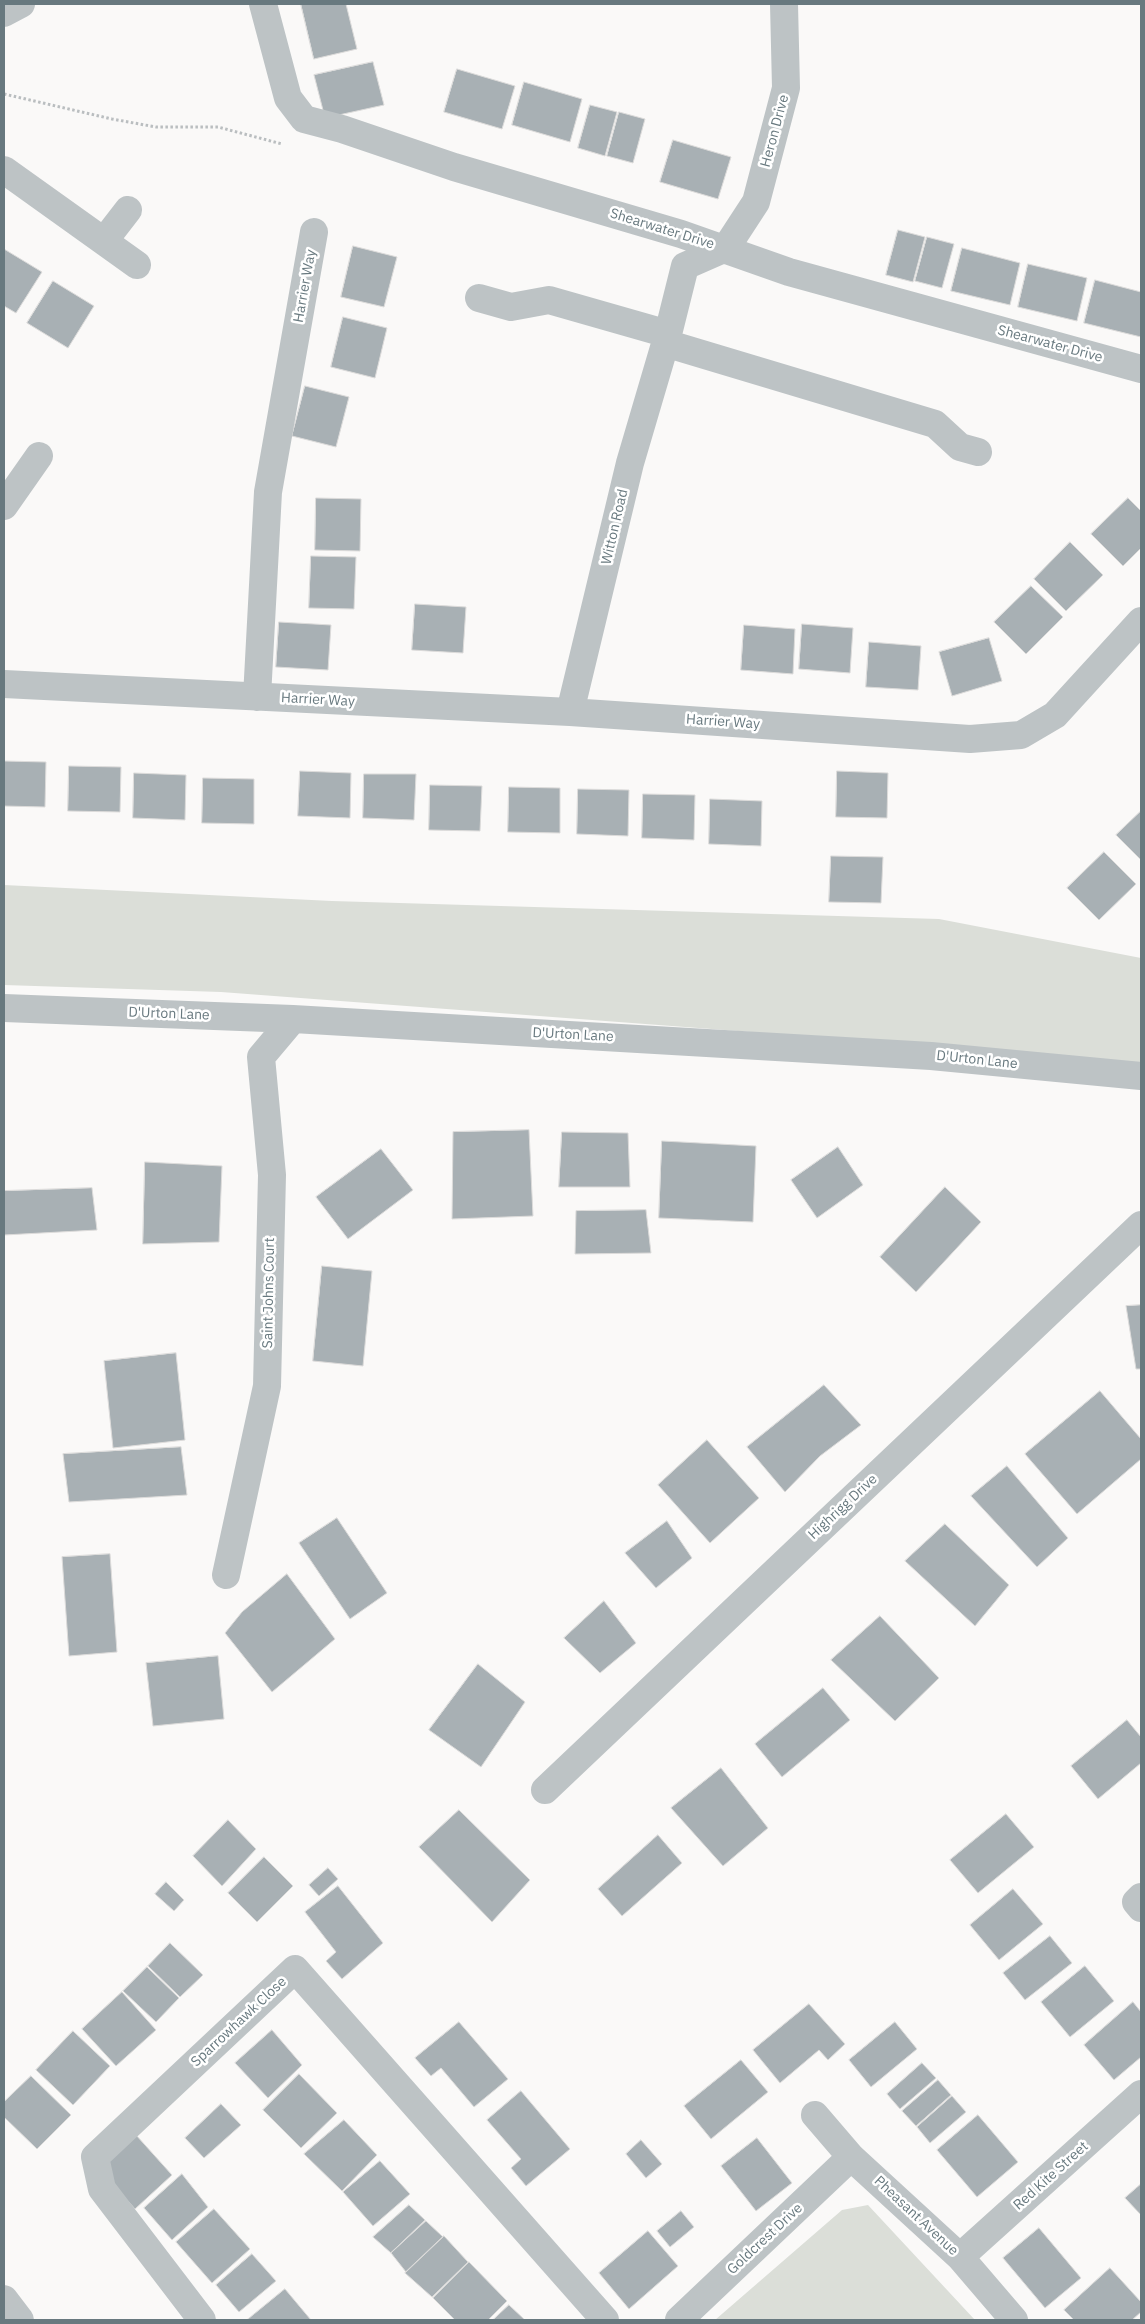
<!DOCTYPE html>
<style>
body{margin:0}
#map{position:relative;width:1145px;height:2324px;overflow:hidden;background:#faf9f8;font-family:"IBM Plex Sans",sans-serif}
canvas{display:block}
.frame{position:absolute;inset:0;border:5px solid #68797f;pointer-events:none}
</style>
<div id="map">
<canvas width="1145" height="2324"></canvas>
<div class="frame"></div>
</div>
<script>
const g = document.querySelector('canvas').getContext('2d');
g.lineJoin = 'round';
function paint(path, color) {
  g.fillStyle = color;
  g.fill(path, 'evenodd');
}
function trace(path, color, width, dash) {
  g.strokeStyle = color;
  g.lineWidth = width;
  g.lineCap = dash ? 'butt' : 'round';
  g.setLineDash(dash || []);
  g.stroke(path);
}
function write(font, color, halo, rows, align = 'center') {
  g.font = font + ' "IBM Plex Sans",sans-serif';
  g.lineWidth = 5;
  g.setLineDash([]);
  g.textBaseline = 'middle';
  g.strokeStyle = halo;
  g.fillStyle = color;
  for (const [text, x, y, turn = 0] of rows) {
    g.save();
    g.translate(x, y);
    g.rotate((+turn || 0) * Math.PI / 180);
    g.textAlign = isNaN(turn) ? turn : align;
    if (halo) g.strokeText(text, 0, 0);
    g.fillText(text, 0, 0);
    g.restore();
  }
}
paint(new Path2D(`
 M4,885l328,16 607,18 202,39v106l-204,-18 -716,-54 -217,-7z
 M868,2205l107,115h-260l127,-110z`), '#dbded8');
const building = new Path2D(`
 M301,4h45l11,45 -43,10z
 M373,62l11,43 -59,13 -11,-43z
 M457,69l58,17 -13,43 -58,-17z
 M524,82l58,17 -12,43 -58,-17z
 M590,105l27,7 -12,44 -27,-8z
 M619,112l26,7 -12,44 -26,-7z
 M673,140l58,17 -13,42 -58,-17z
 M898,230l27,7 -12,45 -27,-7z
 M927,237l27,7 -12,44 -27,-7z
 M353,246l44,11 -13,50 -43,-10z
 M962,248l58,15 -10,42 -59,-14z
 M4,249l38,23 -26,41 -12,-7z
 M1028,264l59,14 -10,43 -59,-14z
 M1095,280l46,12v45l-57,-14z
 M53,281l41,25 -26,42 -41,-25z
 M343,317l44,11 -12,50 -44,-11z
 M305,386l44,11 -13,50 -44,-11z
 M316,498l45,1 -1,52 -45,-1z
 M1128,498l13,13v37l-18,18 -32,-32z
 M1070,542l33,33 -37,36 -32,-32z
 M311,556l45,1 -2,52 -45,-1z
 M1031,586l32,31 -37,37 -32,-32z
 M415,604l51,3 -3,46 -51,-3z
 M279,622l52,3 -3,45 -52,-3z
 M802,624l51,4 -3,45 -51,-4z
 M744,625l51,4 -2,45 -52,-4z
 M989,638l13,43 -50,15 -13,-44z
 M869,642l52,4 -3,44 -52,-3z
 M4,761l42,1 -1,45 -41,-1z
 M69,766l52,1 -1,45 -52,-1z
 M300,771l51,2 -1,45 -52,-2z
 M837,771l51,2 -1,45 -51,-1z
 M134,773l52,2 -1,45 -52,-2z
 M364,774h52l-2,46 -51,-2z
 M203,778l51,1v45l-52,-1z
 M430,785l52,1 -2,45 -51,-1z
 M509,787l51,1v45l-52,-1z
 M578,789l51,1 -1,46 -51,-2z
 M643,794l52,1 -1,45 -52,-2z
 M710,799l52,2 -1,45 -52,-2z
 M1141,811v49l-25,-25z
 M1104,852l32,32 -37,36 -32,-32z
 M831,856l52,1 -2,46 -52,-1z
 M529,1130l4,86 -81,3 1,-87z
 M562,1132l66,1 2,54h-71z
 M662,1141l94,5 -3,76 -94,-4z
 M838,1147l25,38 -46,33 -26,-38z
 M381,1149l32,41 -65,49 -32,-42z
 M145,1162l77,4 -3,76 -76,2z
 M945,1187l36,35 -65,70 -36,-35z
 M92,1188l5,42 -93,5v-44z
 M646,1210l5,43 -76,1 1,-43z
 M322,1266l50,5 -9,95 -50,-5z
 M1141,1305v64h-5l-10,-63z
 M176,1353l9,87 -72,8 -9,-87z
 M824,1385l37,40 -41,31 -35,36 -38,-45z
 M1100,1391l41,48v20l-64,55 -52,-60z
 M707,1440l52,58 -49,45 -52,-58z
 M181,1447l6,48 -118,7 -6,-48z
 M1007,1466l61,72 -31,29 -66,-71z
 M337,1518l50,75 -37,26 -51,-76z
 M667,1521l25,37 -36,30 -31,-35z
 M945,1524l64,61 -34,41 -70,-65z
 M110,1554l7,98 -48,4 -7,-99z
 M287,1574l48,65 -63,53 -47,-59 17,-21z
 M604,1601l32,42 -36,30 -36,-35z
 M880,1616l59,62 -44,43 -64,-61z
 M218,1656l6,63 -71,7 -7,-63z
 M478,1664l47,38 -44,65 -52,-37z
 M823,1688l27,32 -68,57 -27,-33z
 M1127,1720l14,17v26l-43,36 -27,-33z
 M721,1768l47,60 -45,38 -52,-58z
 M459,1810l71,70 -38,42 -73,-75z
 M1006,1814l28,33 -56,46 -28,-33z
 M228,1820l28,29 -34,37 -29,-30z
 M658,1835l24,28 -60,53 -24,-27z
 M264,1857l29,29 -36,36 -29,-29z
 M328,1868l10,11 -19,17 -10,-11z
 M166,1882l18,18 -10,11 -19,-17z
 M338,1886l45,57 -41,36 -16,-18 10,-9 -31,-40z
 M1013,1889l30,35 -44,36 -29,-35z
 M1050,1936l22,27 -47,37 -22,-27z
 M170,1943l33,32 -23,22 -32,-31z
 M1085,1966l29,35 -44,36 -29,-35z
 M147,1967l32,31 -23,24 -33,-31z
 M122,1992l34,38 -40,36 -34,-37z
 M1133,2002l8,10v45l-27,23 -30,-35z
 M809,2004l36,40 -17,16 -9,-10 -39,33 -27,-33z
 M459,2022l49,57 -34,28 -33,-39 -10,8 -16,-18z
 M895,2022l22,27 -46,38 -22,-27z
 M272,2030l30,35 -34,33 -33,-35z
 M73,2031l37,35 -37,39 -37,-35z
 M741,2060l27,32 -57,47 -27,-33z
 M922,2063l14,15 -36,31 -13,-15z
 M299,2074l38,39 -36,35 -38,-38z
 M31,2076l40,39 -34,34 -33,-32v-15z
 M938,2080l13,15 -35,31 -14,-15z
 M521,2091l49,58 -44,37 -15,-18 10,-9 -34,-39z
 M952,2096l14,16 -36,31 -13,-16z
 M221,2104l20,21 -37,33 -19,-20z
 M978,2115l40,47 -41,35 -40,-47z
 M344,2120l33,35 -35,36 -38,-37z
 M136,2135l36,40 -37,34 -37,-41z
 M757,2138l35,45 -36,28 -35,-45z
 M641,2140l21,24 -16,14 -20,-24z
 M380,2161l30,33 -37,32 -30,-34z
 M182,2174l26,33 -36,33 -28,-32z
 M1141,2184v31l-16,-17z
 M409,2205l16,15 -34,33 -18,-16z
 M214,2209l36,40 -38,34 -36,-41z
 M681,2211l13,16 -24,20 -13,-16z
 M426,2221l17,16 -37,35 -15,-19z
 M1039,2228l42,50 -36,30 -42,-50z
 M648,2231l30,35 -49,43 -30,-36z
 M444,2236l24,26 -36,35 -27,-24z
 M252,2254l24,27 -37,31 -23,-27z
 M469,2262l38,39 -19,19h-33l-22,-22z
 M1110,2268l31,34v10l-9,8h-58l-10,-10z
 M285,2289l26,31h-64z
 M509,2305l16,15h-32z`);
paint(building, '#a8b0b4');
trace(building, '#dcdbda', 1);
trace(new Path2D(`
 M4,94l108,25 44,8h62l64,17`), '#babec0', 3, [2.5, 2.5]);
trace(new Path2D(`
 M263,4l25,94 16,21 38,10 112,38 227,67 108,38 352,97
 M4,13l17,-9
 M4,170l133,95
 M104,241l24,-31
 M479,298l32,9 38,-7 119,34
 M665,343l270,81 25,23 18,5
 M4,506l35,-50
 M4,684l566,28 400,27 51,-4 34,-20 86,-94
 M257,697l11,-205 46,-260
 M570,712l60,-249 38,-129 17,-68 41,-18 30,-46 30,-114 -2,-84
 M4,1008l289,11 638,37 210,20
 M226,1575l41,-189 5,-211 -11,-118 32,-38
 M545,1790l596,-565
 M1141,1897l-5,5 5,6
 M815,2115l36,42 109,100 54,63
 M960,2257l181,-163
 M4,2299l16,21
 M202,2320l-100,-131 -7,-32 200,-188 310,351
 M679,2320l172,-163`), '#bdc3c5', 28);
write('14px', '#68797f', '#fff', [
 ["Heron Drive",775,131,-75],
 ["Shearwater Drive",662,229,17],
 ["Harrier Way",305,286,-80],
 ["Shearwater Drive",1050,344,15],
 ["Witton Road",615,527,-77],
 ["Harrier Way",318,700,3],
 ["Harrier Way",723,722,4],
 ["D'Urton Lane",169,1014,2],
 ["D'Urton Lane",573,1035,3],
 ["D'Urton Lane",977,1060,6],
 ["Saint Johns Court",269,1293,-89],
 ["Highrigg Drive",843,1507,-43],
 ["Sparrowhawk Close",239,2022,-43],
 ["Red Kite Street",1051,2176,-42],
 ["Pheasant Avenue",916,2216,43],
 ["Goldcrest Drive",765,2239,-43]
]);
</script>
